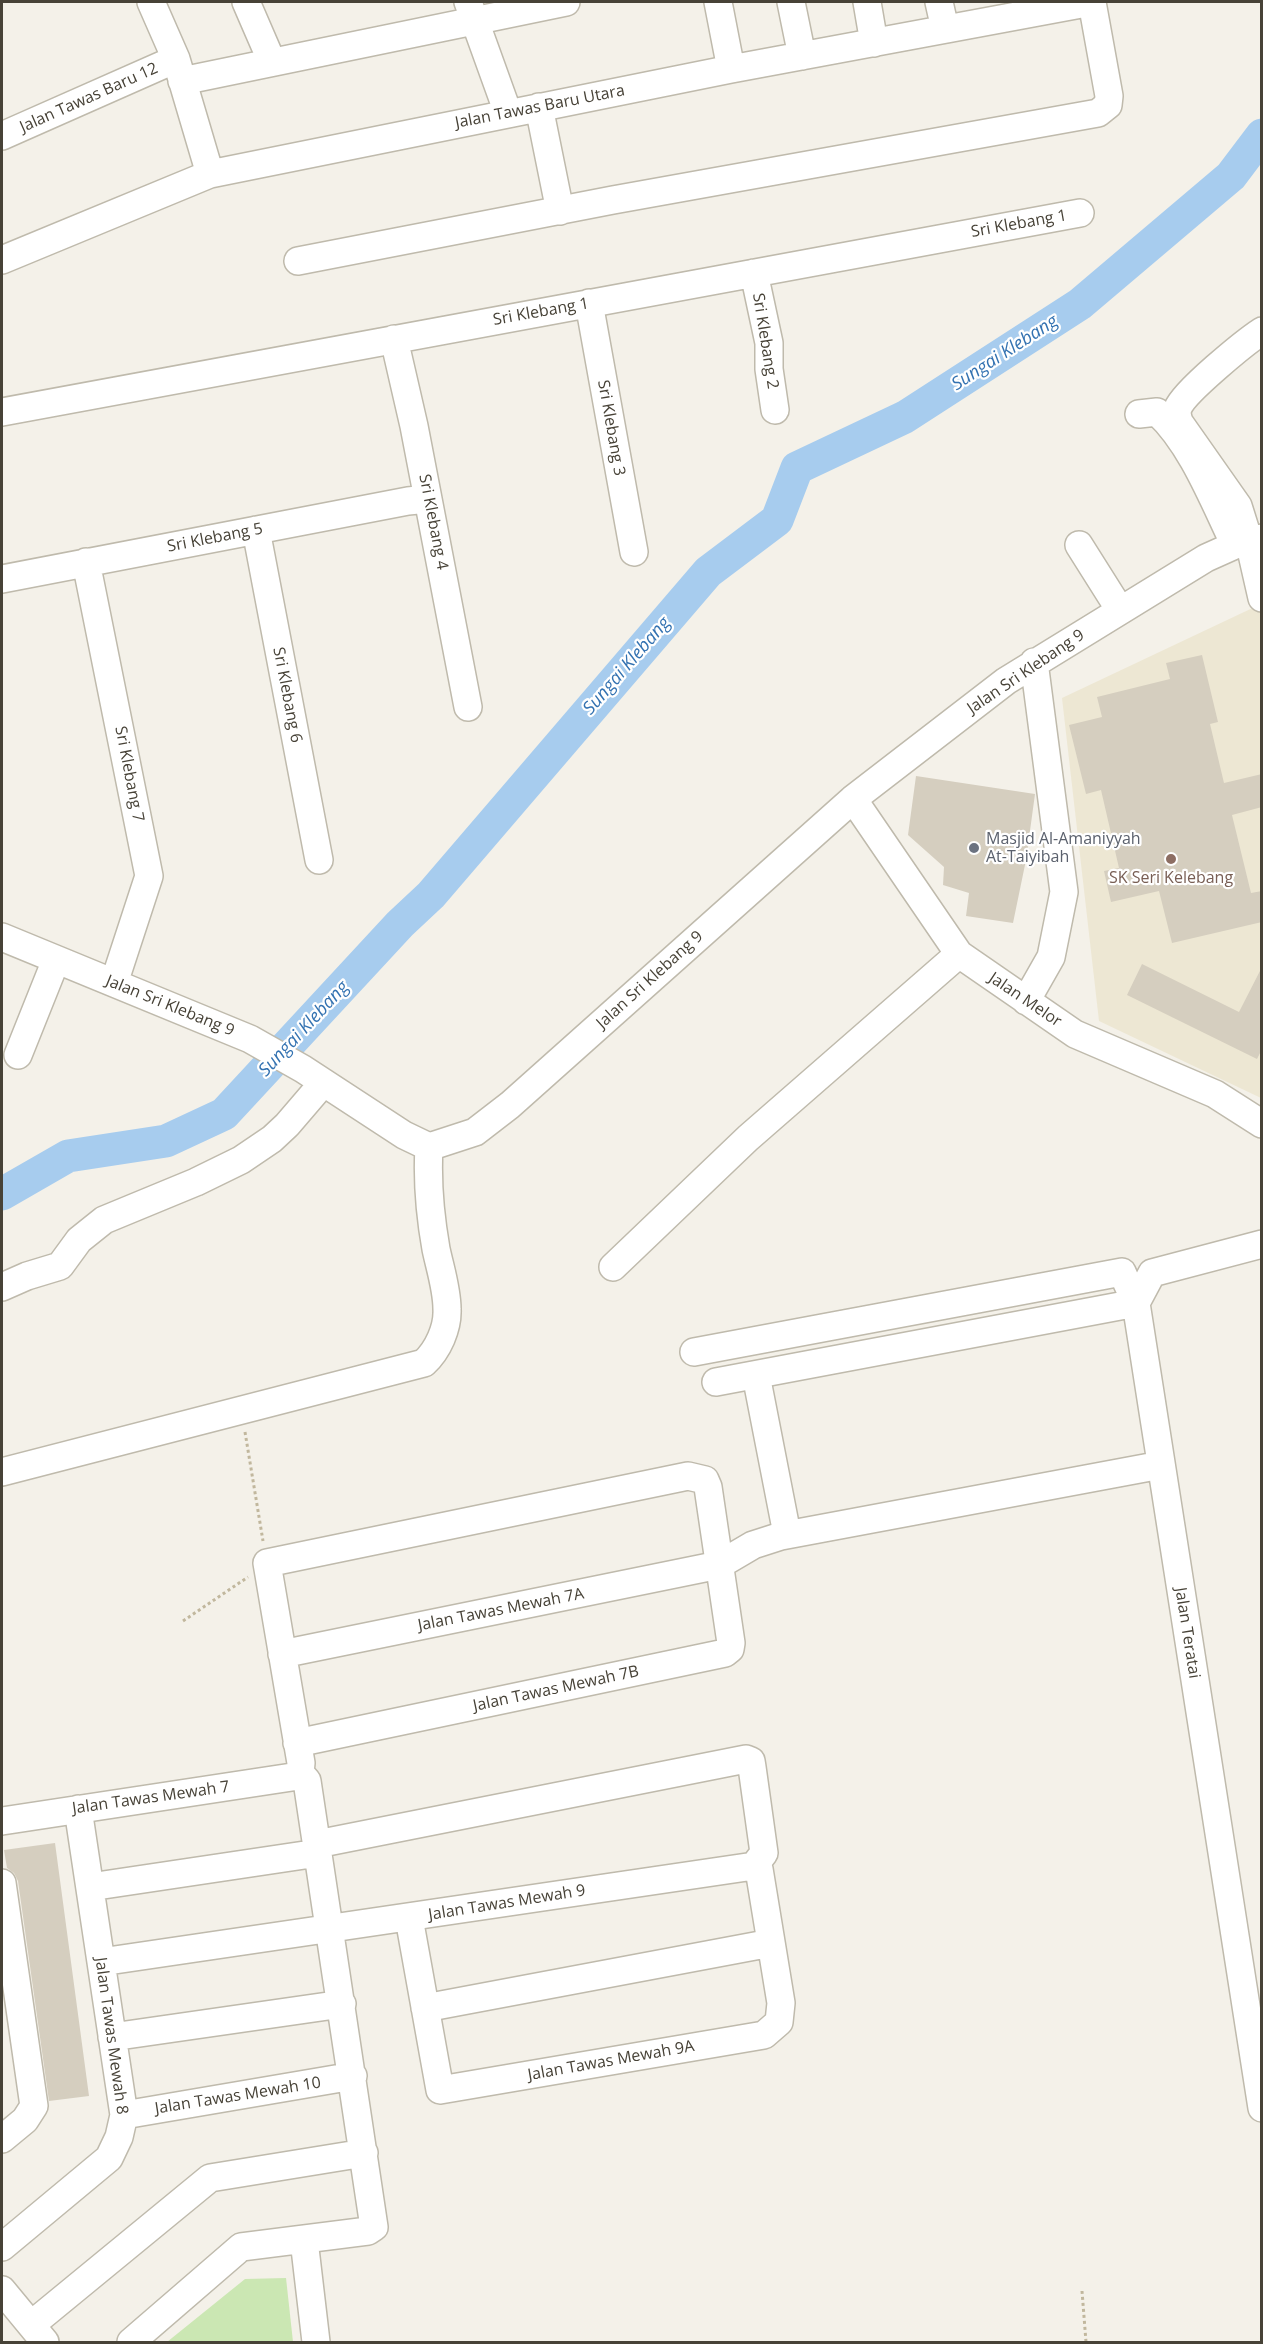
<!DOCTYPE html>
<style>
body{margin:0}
#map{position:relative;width:1263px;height:2344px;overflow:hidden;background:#f4f1e9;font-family:"Open Sans",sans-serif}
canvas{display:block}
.frame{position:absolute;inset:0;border:3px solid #474237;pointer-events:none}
</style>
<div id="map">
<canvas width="1263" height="2344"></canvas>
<div class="frame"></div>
</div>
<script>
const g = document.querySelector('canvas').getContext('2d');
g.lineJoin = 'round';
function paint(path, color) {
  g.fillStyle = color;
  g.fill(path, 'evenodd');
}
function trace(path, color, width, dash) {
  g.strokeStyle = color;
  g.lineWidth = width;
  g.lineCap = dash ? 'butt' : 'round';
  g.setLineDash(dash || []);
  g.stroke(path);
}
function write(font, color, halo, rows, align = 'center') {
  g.font = font + ' "Open Sans",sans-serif';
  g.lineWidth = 4.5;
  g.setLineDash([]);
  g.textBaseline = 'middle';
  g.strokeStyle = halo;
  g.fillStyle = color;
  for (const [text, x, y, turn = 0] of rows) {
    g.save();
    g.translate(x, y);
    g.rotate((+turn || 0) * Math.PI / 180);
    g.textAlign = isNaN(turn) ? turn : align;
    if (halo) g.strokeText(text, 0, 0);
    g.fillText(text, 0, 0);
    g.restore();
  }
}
paint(new Path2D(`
 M1261,604v494l-162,-77 -37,-323z`), '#ede7d3');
paint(new Path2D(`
 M286,2278l7,64h-126l78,-63z`), '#cbe7b3');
trace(new Path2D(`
 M2,1194l66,-38 98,-15 58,-27 176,-190 31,-29 277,-323 69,-52 20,-52 108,-51 175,-113 151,-128 31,-41`), '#a7ccee', 33);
paint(new Path2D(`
 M1202,655l16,67 -8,2 14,59 38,-9v33l-30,8 19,78 11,-2v31l-90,21 -13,-52 -48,11 -7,-31 15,-3 -18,-78 -15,4 -17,-69 33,-8 -5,-20 73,-18 -4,-16z
 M916,776l119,18 -9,66 -13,63 -47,-7 3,-23 -26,-8 1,-18 -36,-32z
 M1142,964l97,48 23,-45v82l-5,10 -130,-64z
 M55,1843l34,253 -40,5 -31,-220 -4,-8 -7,-5 -3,-18z`), '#d5cebf');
const minor = new Path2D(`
 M151,2l25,57 34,115
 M246,2l26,60
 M468,2l40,111
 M718,2l13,67
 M791,2l11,54
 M867,2l7,41
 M939,2l6,27
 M182,81l384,-79
 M539,107l21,104
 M2,136l174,-77
 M2,260l208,-86 521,-105 361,-67
 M298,261l315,-61 485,-87 10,-8 1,-9 -17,-94
 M754,273l15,70v26l6,41
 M589,303l45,249
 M1262,331c-17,11 -78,61 -84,77 -2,5 0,10 1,14l59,84 11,35 13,57
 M394,339l20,87 54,281
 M2,412l1078,-199
 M1139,414l18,-2c35,32 57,90 78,133
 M256,530l63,330
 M1079,545l41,65
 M86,562l63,314 -35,107
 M2,579l406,-78 20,-2
 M853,799l106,155 116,80 140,60 47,30
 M2,937l248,102 53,30 101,66 25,12 46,-15 35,-27 343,-306 153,-118 200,-123 29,-13 27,-7
 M1026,1001l25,-44 13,-65 -30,-230
 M18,1055l38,-95
 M613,1267l135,-129 211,-184
 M2,1287l25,-11 33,-10 19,-26 25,-20 92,-38 45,-22 31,-21 15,-14 36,-42
 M1136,1303l16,-30 110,-29
 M694,1352l428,-80 14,31 126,805
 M756,1375l31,159
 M716,1382l420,-79
 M2,1472l422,-109c14,-13 24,-35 23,-54 0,-20 -7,-41 -11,-60 -6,-34 -9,-68 -7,-102
 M282,1654l437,-89 34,-20 28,-9 380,-71
 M297,1743l428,-90 5,-4 1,-6 -23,-156 -3,-7 -17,-4 -421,87 34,200 -1,10
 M2,1821l290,-44 8,-4
 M317,1844l429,-85 5,2 1,6 12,86 -10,13
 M2,1883l32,223 -9,14 -23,19
 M90,1887l228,-34
 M409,1918l31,172 324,-55 15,-13 2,-19 -22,-134 -5,-3
 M101,1962l653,-96
 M425,2008l346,-65
 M112,2037l230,-33
 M124,2115l229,-39
 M304,2240l12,102
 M2,2247l107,-89 10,-21 5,-22 -46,-306
 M2,2290l43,52
 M31,2325l179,-147 154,-25
 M131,2342l110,-95 127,-16 6,-4 -67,-446 -7,-8`);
trace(minor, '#bfbaac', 30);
trace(new Path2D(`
 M245,1432l18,109
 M183,1621l65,-44
 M1082,2291l4,51`), '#c1b79d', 3, [3, 3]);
trace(minor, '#fff', 27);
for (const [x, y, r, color] of [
 [974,848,6,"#6b7280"],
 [1171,859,6,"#8d6e63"]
]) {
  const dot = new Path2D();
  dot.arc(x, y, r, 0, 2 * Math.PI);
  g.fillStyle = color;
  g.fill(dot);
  trace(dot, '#fff', 2);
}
write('16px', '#474237', '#fff', [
 ["Jalan Tawas Baru 12",89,98,-24],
 ["Jalan Tawas Baru Utara",540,107,-11],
 ["Sri Klebang 1",1019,224,-10],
 ["Sri Klebang 1",541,312,-10],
 ["Sri Klebang 2",765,341,81],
 ["Sri Klebang 3",611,428,80],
 ["Sri Klebang 4",433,522,79],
 ["Sri Klebang 5",215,538,-11],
 ["Jalan Sri Klebang 9",1026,672,-34],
 ["Sri Klebang 6",287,695,79],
 ["Sri Klebang 7",129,774,79],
 ["Jalan Sri Klebang 9",650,980,-42],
 ["Jalan Melor",1025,1000,34],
 ["Jalan Sri Klebang 9",170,1006,22],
 ["Jalan Tawas Mewah 7A",501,1610,-11],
 ["Jalan Teratai",1187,1633,81],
 ["Jalan Tawas Mewah 7B",556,1689,-12],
 ["Jalan Tawas Mewah 7",151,1798,-8],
 ["Jalan Tawas Mewah 9",507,1903,-9],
 ["Jalan Tawas Mewah 8",111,2036,82],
 ["Jalan Tawas Mewah 9A",611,2061,-10],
 ["Jalan Tawas Mewah 10",238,2096,-9]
]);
write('16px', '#5b616d', '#fff', [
 ["Masjid Al-Amaniyyah",986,839],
 ["At-Taiyibah",986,857]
], 'left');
write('16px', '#785e54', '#fff', [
 ["SK Seri Kelebang",1171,878]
]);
write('italic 18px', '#3372b1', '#fff', [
 ["Sungai Klebang",1005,353,-33],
 ["Sungai Klebang",627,666,-49],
 ["Sungai Klebang",304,1029,-47]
]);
</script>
